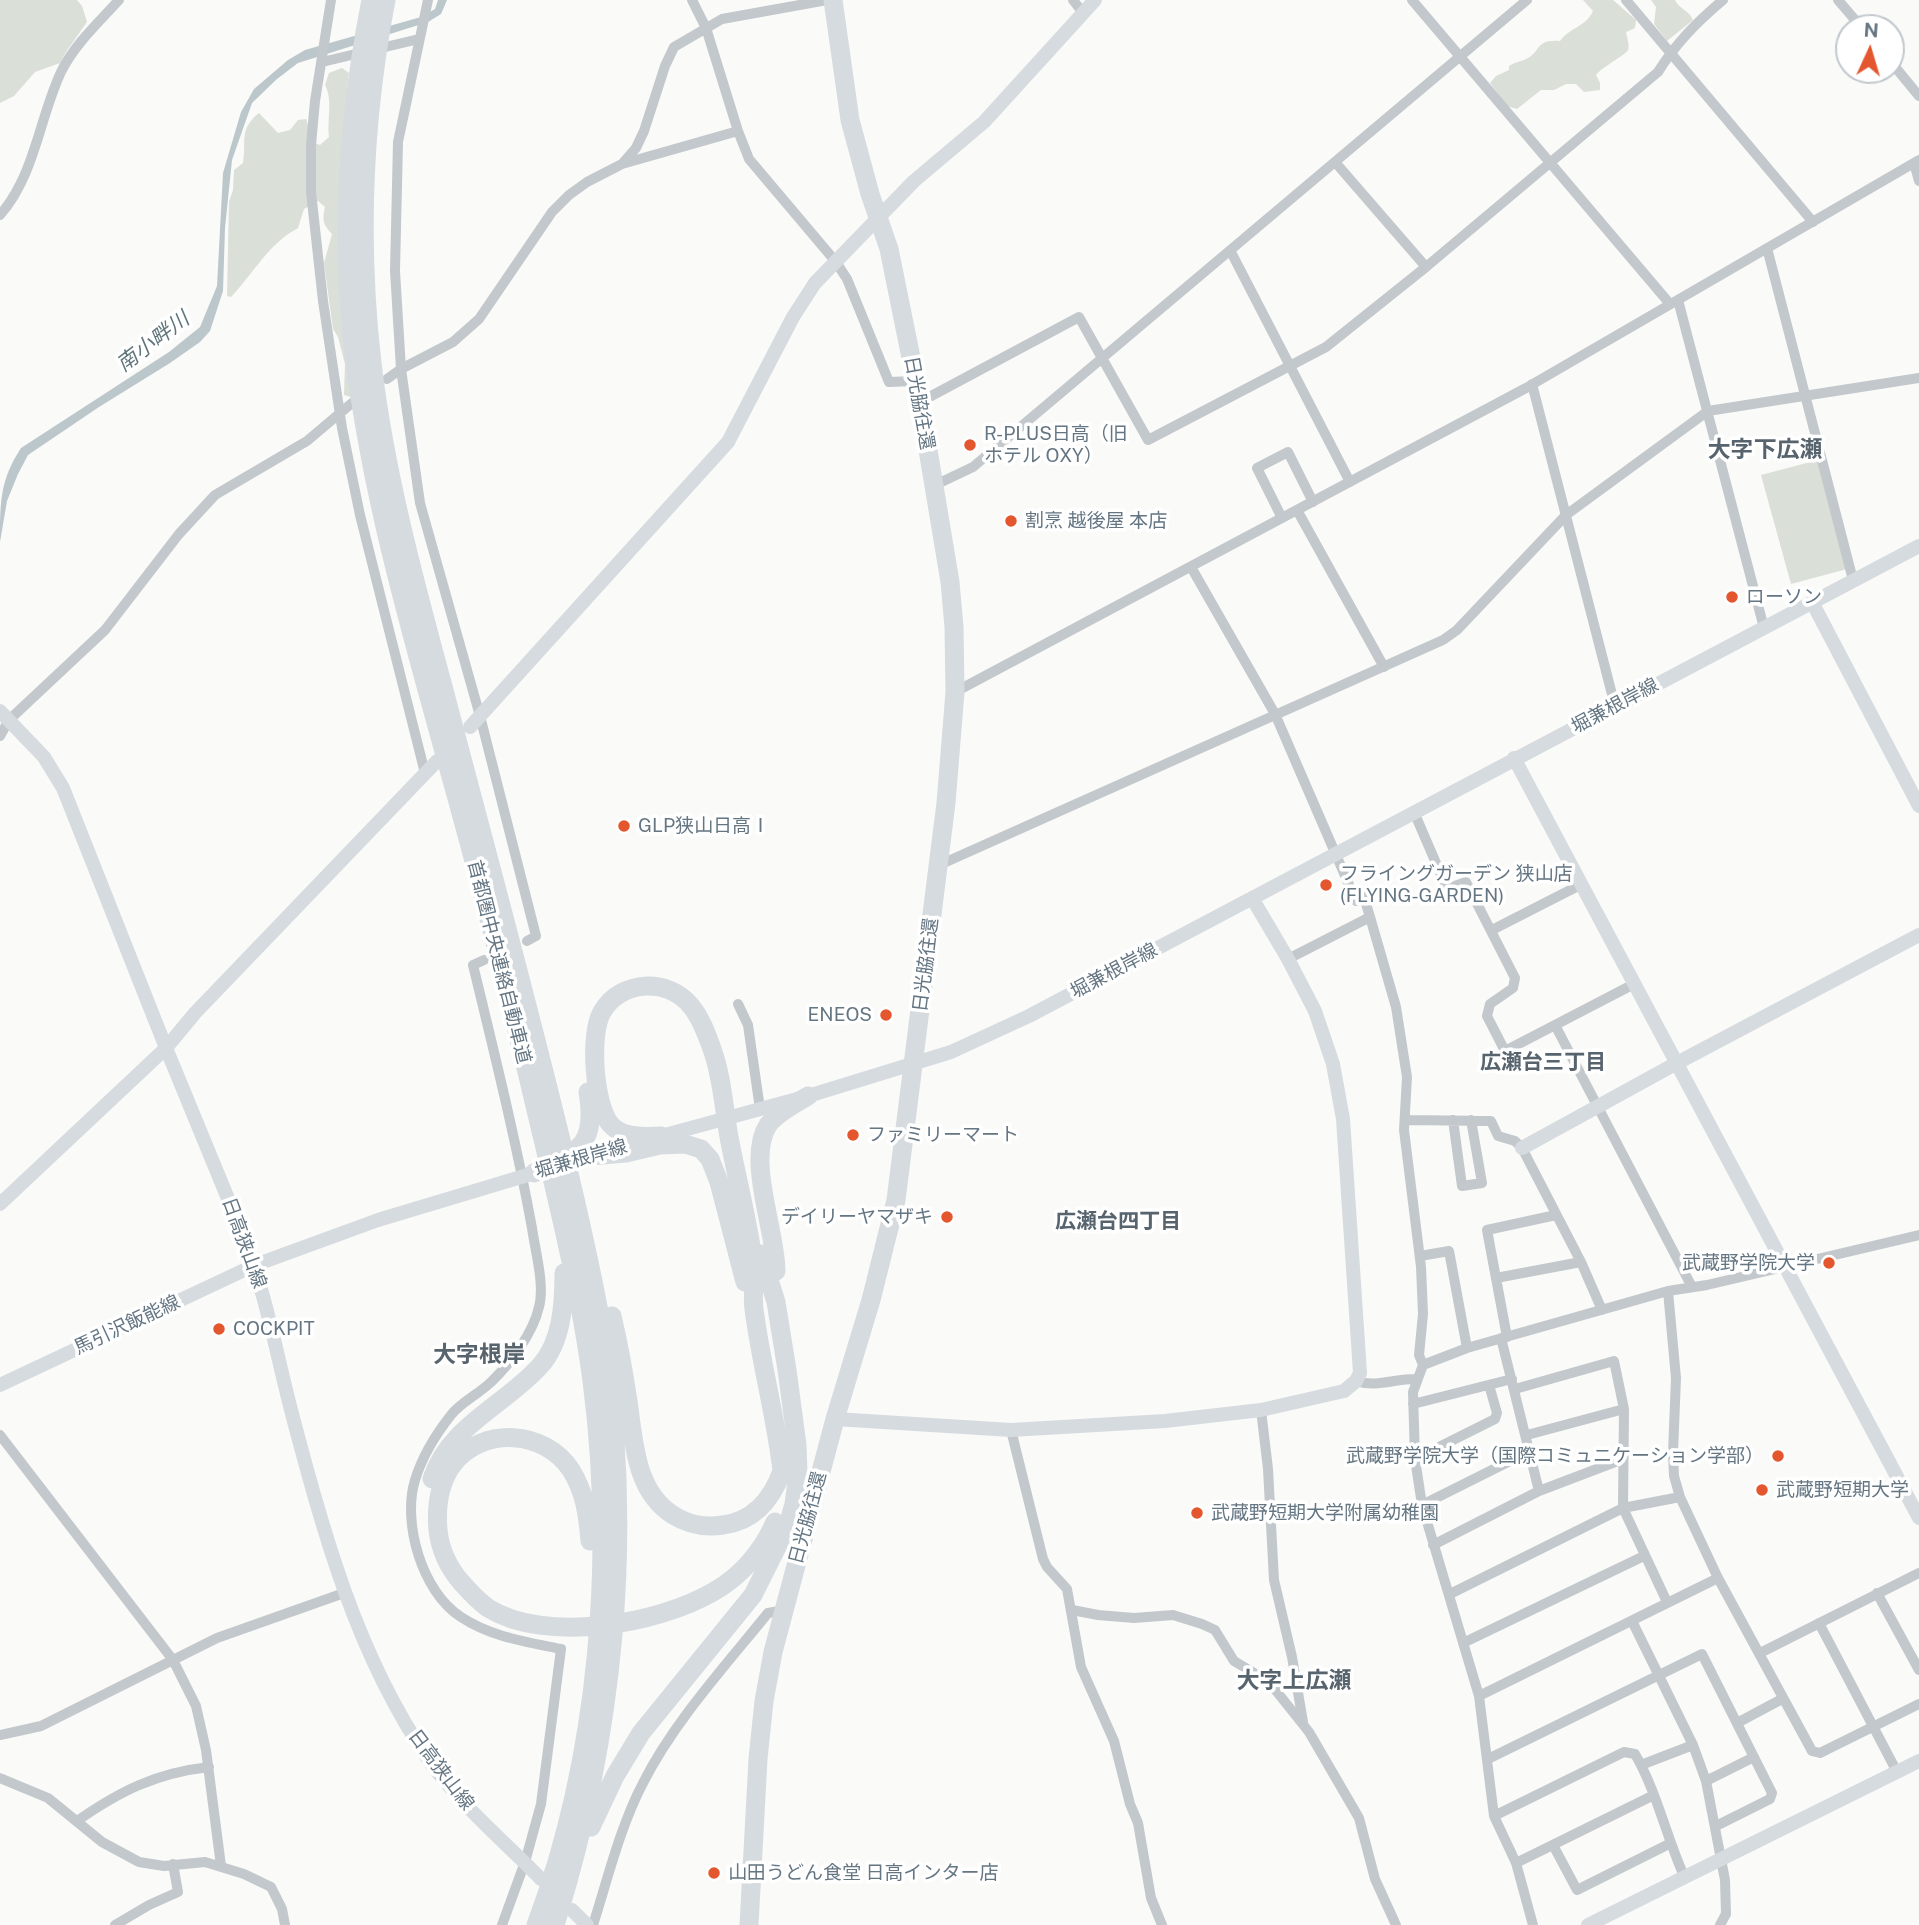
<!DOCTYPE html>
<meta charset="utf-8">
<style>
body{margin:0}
#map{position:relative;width:1919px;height:1925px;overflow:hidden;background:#fafaf8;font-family:"Public Sans",sans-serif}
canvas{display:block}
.north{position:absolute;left:1835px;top:14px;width:70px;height:70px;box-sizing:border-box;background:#fff;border:2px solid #c1c8cd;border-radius:50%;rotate:4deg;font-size:19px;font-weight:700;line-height:28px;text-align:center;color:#657683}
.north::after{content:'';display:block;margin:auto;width:24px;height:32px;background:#e4572e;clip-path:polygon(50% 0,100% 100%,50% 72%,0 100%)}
</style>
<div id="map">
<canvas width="1919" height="1925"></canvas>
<div class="north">N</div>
</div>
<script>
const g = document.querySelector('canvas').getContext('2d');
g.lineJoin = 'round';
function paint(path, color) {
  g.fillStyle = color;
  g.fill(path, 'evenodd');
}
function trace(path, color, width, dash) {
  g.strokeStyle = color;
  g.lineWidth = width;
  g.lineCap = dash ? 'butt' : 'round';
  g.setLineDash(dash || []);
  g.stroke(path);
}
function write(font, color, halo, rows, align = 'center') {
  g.font = font + ' "Public Sans","Noto Sans JP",sans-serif';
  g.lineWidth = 7;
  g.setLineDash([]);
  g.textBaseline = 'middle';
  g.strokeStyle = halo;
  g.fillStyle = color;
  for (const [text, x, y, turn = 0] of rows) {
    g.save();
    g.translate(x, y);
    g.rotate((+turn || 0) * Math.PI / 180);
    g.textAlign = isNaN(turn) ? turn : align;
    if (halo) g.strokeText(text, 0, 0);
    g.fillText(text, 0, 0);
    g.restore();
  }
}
paint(new Path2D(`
 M0,0h77l5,6 5,16 -21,30 -6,11 -25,9 -21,24 -14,7z
 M1583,0h30l23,20 -1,8 -9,4c1,5 4,14 2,18 -1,4 -26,17 -32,25l4,8v7l-16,2 -8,-8h-10l-12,6h-13l-24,19 -10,-3 -17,-23 6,-7 13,-6v-4c6,-4 11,-4 17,-7 16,-7 8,-20 34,-18 10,-14 26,-14 33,-30z
 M1651,0h24c4,9 14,10 18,20l-26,21 -13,-17 2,-17z
 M342,68l7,5 -2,16 4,308 -7,-2 1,-31 -7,-27 -5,-8 -9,-66 8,-29c-9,-9 -10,-14 -7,-27l-7,-6 -14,8 -6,19c-30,16 -44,45 -67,69l-4,-1 2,-94 4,-12 1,-20 9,-7c4,-22 -5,-33 16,-50l19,20 12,-3 8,-10 8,-1 3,9 -2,12 13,5 9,-8c-2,-18 4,-37 -4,-52l4,-12z
 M1818,460l29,109 -56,15 -30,-109z`), '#dadfd7');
paint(new Path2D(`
 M438,0h9l-6,14 -13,8 -130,41 -21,16 -25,24 -20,57 -7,68 -2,63 -13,40 -10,11 -30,21 -71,44 -71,48 -10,19 -11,27 -7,41c0,-40 0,-62 21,-94l148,-96 31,-25 17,-41 6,-113 18,-61 13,-23 34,-29 17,-10 116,-33 14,-8z`), '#bbc7cb');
trace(new Path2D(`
 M331,0l-16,101 -4,44v47l12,109 19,127 18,87 65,258
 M428,0l-30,142 -3,129 6,98 19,134 60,213 56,220 -9,5
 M692,0l14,28 32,103 11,28 87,103 11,17 42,103 27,-1
 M1073,0l10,13
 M1412,0l258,304
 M1626,0l187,222
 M1838,0l24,28
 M322,62l97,-23
 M1891,62l28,34
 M1335,162l91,105
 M1914,163l5,18
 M622,164l116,-33
 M0,215c35,-40 39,-96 61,-143 13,-27 38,-50 58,-72
 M1767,248l86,332
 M1231,252l119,230
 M1678,300l86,328
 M387,379l14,-10 52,-27 26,-23 73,-107 17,-17 18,-13 35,-18 14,-16 8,-17 21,-65 9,-19 48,-28 105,-19
 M1532,384l83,322
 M920,402l159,-85 69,123 178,-93 100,-80 232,-195c18,-29 39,-50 65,-72
 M933,486l40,-19 554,-467
 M1297,510l87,157
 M1282,518l-25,-50 31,-16 25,50
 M1191,567l84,147 81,187 8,-4 6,20 -82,42
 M955,692l571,-304 393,-228
 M0,736l9,-16 96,-90 74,-96 36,-39 92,-54 45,-38
 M1414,812l31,72 7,3 14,-5 49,96 -2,10 -23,16 -3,12 18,35 129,-67
 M937,866l506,-226 14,-10 109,-115 142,-104 211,-33
 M1370,917l26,90 11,70 -3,53 17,137 2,47 -4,41 4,10 -10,27 2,67 7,46 57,191 15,120 22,47 17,62
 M1492,930l90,-46
 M484,960l-11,5c21,87 43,175 59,263 3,22 13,57 7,79 -6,26 -28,56 -48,75 -12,12 -30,20 -40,33 -15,19 -29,42 -36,65 -13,43 7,112 46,137 30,20 66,25 100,32l-20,155 -16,58 -23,63
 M738,1004l10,21 12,84
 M1555,1025l137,262
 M1405,1120l86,1 7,15 17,5 7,7 59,114 21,48
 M1453,1120l9,66 20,-3 -11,-63
 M1420,1256l29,-5 18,97
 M1496,1278l85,-16
 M1668,1291l8,87 -3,75 1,23 6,21 38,81 94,173 8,2 99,-49
 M1507,1337l-20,-107 69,-15
 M1501,1338l38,153
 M1423,1365l44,-17 201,-57 39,-6 212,-50
 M1356,1381c21,7 40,-3 61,-2
 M1515,1389l99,-28 10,48 -1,99 44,94
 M1413,1404l99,-25
 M1261,1410l7,59 6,111 18,77 11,65
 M1011,1430l32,129 4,8 20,22 14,78 33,74 16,63 8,19 13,75 11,27
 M0,1435l173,225 23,46 10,44 15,116
 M1527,1435l97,-26
 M1415,1459l80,-40 2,-6 -8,-28
 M1422,1505l108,-54
 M1433,1545l106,-54 84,-32
 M1877,1593l42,77
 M1450,1594l173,-86 57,-11
 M1072,1610l26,5 36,3 39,-3 29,9 13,6 19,31 35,21 40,50 50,86 16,61 21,46
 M1632,1621l61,124 13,36 19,99 1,34 -6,11
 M1819,1623l78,149
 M1463,1643l181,-87
 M1760,1653l159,-80
 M1479,1696l239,-118
 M1737,1723l45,-24
 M0,1735l41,-9 176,-88 127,-45
 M1488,1759l214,-105 70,139 -2,6 -54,27
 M1641,1765l52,-20
 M0,1778l48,20 54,44 37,20 25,4 41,-4 39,12 27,13 11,22 3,16
 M1706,1781l48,-24
 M1494,1816l130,-64 11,2c22,38 31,82 49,122
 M77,1821c43,-30 79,-48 132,-54
 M1553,1845l24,45 92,-46
 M1516,1863l138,-68
 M115,1925l34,-20 29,-13 -5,-28
 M593,1925c15,-47 27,-98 50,-142 31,-61 82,-117 125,-170l17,-3`), '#c3c8cc', 10);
trace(new Path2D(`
 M1812,602l107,204
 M0,711l44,46 19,31 103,260 77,187c22,56 33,116 48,175 32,121 65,244 137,349 32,46 75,81 113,120
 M470,727l258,-285 65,-125 22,-34 99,-102 70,-59 111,-122
 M1514,758l405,760
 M654,1138l154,-42 143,-44 78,-36 890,-470
 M1522,1148l155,-85 242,-128
 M0,1204l166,-156 29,-35 242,-252
 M0,1385l255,-120 123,-45 163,-49
 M835,1419l176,11 154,-9 96,-11 83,-19 12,-10 4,-8 -17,-254 -10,-55 -18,-53 -27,-52 -36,-61
 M572,1910l15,15
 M1588,1925l331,-164`), '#d6dbdf', 14);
trace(new Path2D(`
 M371,0c-21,106 -29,216 -20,324 14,150 57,297 97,442 32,114 61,229 88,344 21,89 44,180 56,271 23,178 7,375 -56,544
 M386,0c-23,120 -28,242 -14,363 13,111 43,220 72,327 43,165 89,330 128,496 12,52 24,103 32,155 30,195 10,396 -49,584
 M590,1156l36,-3 34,-8 25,-1 16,5 9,10 9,23 26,100
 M534,1173c44,-23 63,-25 54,-81
 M776,1271c0,-40 -30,-112 -8,-146 9,-12 27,-21 40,-29
 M612,1316c6,26 11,52 15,79 7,41 6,95 46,120 16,10 31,13 50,10 31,-4 49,-26 59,-54 -6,-54 -21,-107 -28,-162 -2,-14 1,-28 0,-42 -5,-43 -17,-87 -25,-130 -5,-28 -7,-61 -17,-88 -5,-14 -11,-31 -21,-43 -23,-29 -71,-26 -89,6 -13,22 -8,94 9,113 12,13 33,12 50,11
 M432,1479c17,-53 73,-74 108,-113 22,-24 24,-62 24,-93
 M590,1541c-2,-25 -5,-49 -19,-71 -26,-40 -88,-44 -118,-6 -14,19 -17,43 -15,66 2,19 11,38 23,52 8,9 17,19 27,26 57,36 170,16 225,-16 27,-15 50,-41 62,-70
 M591,1827l24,-51 26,-43 112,-138 35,-70 6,-21 4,-30 -1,-29 -10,-75 -11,-68 -15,-48
 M749,1925l9,-166 6,-58 9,-49 62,-233 36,-119 25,-100 50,-397 9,-111 -1,-65 -4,-45 -30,-180 -31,-153 -19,-55 -20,-74 -17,-120`), '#d6dbdf', 19);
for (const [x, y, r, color] of [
 [970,445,7,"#e4572e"],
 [1011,521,7,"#e4572e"],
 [1732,597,7,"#e4572e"],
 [624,826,7,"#e4572e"],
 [1326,885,7,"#e4572e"],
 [886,1015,7,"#e4572e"],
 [853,1135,7,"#e4572e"],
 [947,1217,7,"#e4572e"],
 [1829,1263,7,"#e4572e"],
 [219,1329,7,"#e4572e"],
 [1778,1456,7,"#e4572e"],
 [1762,1490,7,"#e4572e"],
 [1197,1513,7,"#e4572e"],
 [714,1873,7,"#e4572e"]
]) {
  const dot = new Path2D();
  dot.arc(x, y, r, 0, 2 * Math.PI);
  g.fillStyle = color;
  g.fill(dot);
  trace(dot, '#fff', 2.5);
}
write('19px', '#657683', '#fff', [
 ["日光脇往還",919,403,80],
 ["堀兼根岸線",1615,706,-28],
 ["首都圏中央連絡自動車道",499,962,76],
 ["日光脇往還",926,965,-83],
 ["堀兼根岸線",1114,971,-28],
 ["堀兼根岸線",581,1159,-16],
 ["日高狭山線",244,1243,70],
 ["馬引沢飯能線",127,1325,-25],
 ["日光脇往還",808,1518,-75],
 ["日高狭山線",441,1770,53]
]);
write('19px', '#657683', '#fff', [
 ["R-PLUS日高（旧",984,434],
 ["ホテル OXY）",984,456],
 ["割烹 越後屋 本店",1025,521],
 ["ローソン",1746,597],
 ["GLP狭山日高Ⅰ",638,826],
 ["フライングガーデン 狭山店",1340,874],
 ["(FLYING-GARDEN)",1340,896],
 ["ENEOS",872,1015,"right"],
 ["ファミリーマート",867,1135],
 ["デイリーヤマザキ",933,1217,"right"],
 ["武蔵野学院大学",1815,1263,"right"],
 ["COCKPIT",233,1329],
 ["武蔵野学院大学（国際コミュニケーション学部）",1764,1456,"right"],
 ["武蔵野短期大学",1776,1490],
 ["武蔵野短期大学附属幼稚園",1211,1513],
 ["山田うどん食堂 日高インター店",728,1873]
], 'left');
write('italic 21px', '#60757c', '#fff', [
 ["南小畔川",153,342,-37]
]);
write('bold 21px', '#57646e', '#fff', [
 ["広瀬台三丁目",1543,1063],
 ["広瀬台四丁目",1118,1222]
]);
write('bold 23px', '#57646e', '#fff', [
 ["大字下広瀬",1765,450],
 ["大字根岸",479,1355],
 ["大字上広瀬",1294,1681]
]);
</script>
